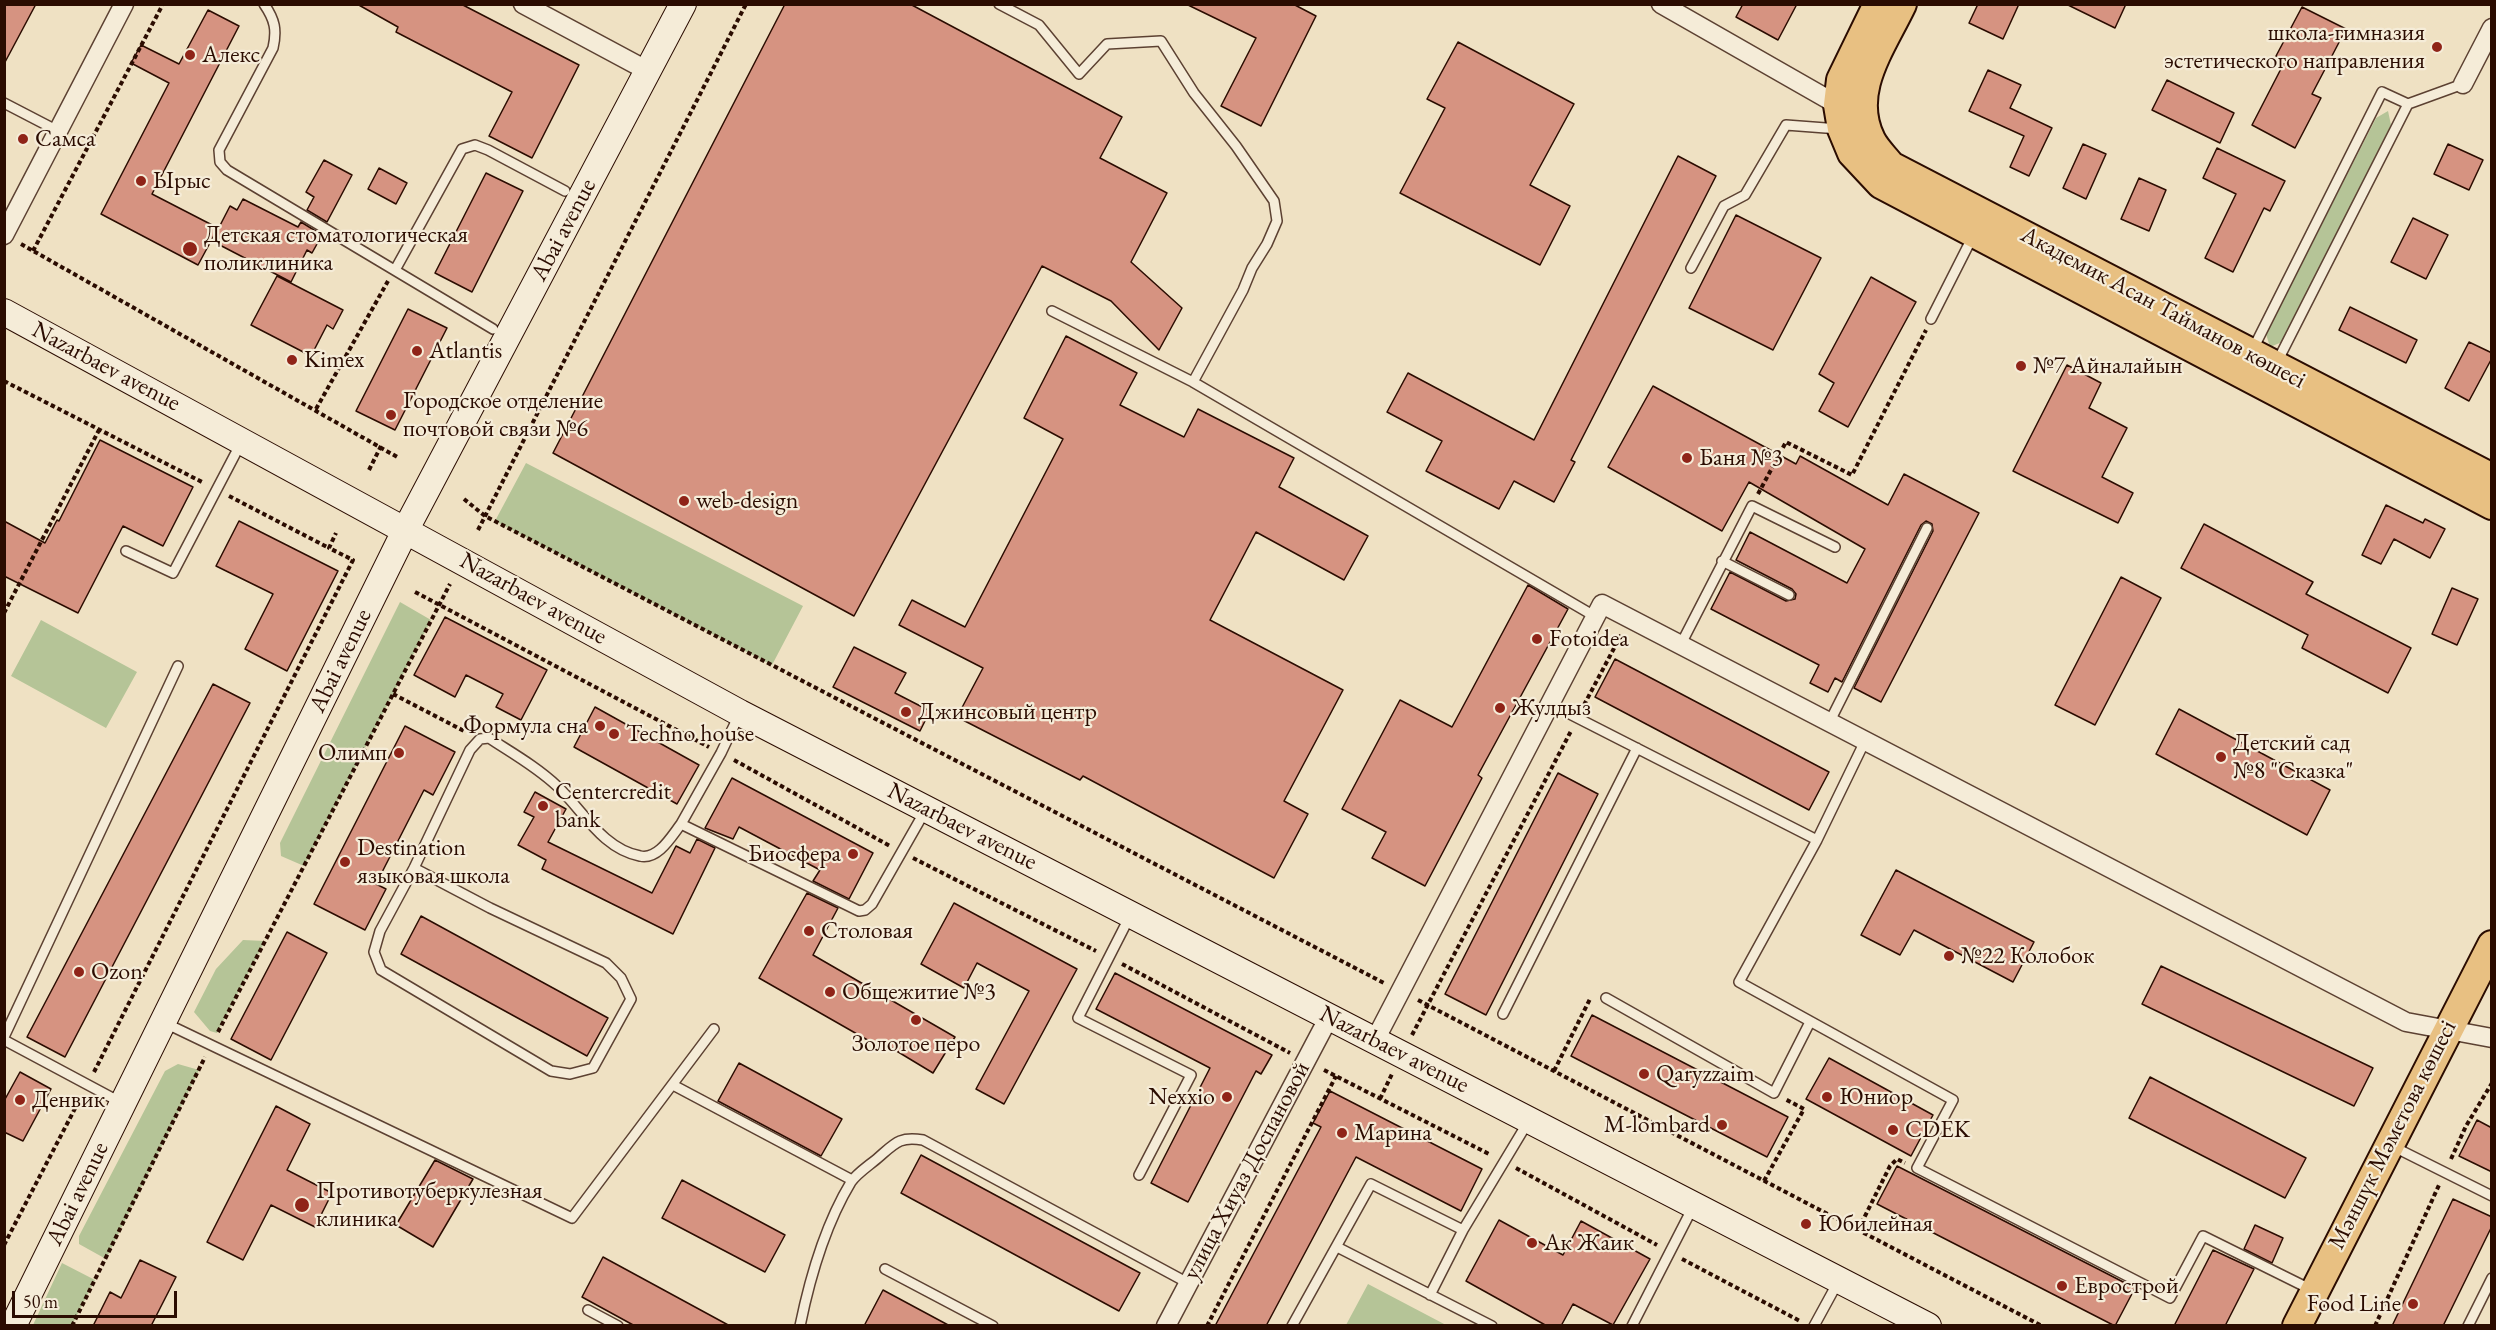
<!DOCTYPE html>
<meta charset="utf-8">
<style>
body{margin:0}
#map{position:relative;width:2496px;height:1330px;overflow:hidden;background:#efe1c3;font-family:"EB Garamond",serif}
canvas{display:block}
.frame{position:absolute;inset:0;border:6px solid #2b0c01;pointer-events:none}
.scale{position:absolute;left:12px;top:1291px;width:165px;height:27px;box-sizing:border-box;border:3px solid #2b0c01;border-top:0;padding-left:8px;font-size:18px;line-height:21px;white-space:nowrap;color:#2b0c01;-webkit-text-stroke:4px #f5ecd8;paint-order:stroke}
</style>
<div id="map">
<canvas width="2496" height="1330"></canvas>
<div class="frame"></div>
<div class="scale">50 m</div>
</div>
<script>
const g = document.querySelector('canvas').getContext('2d');
g.lineJoin = 'round';
function paint(path, color) {
  g.fillStyle = color;
  g.fill(path, 'evenodd');
}
function trace(path, color, width, dash) {
  g.strokeStyle = color;
  g.lineWidth = width;
  g.lineCap = dash ? 'butt' : 'round';
  g.setLineDash(dash || []);
  g.stroke(path);
}
function write(font, color, halo, rows, align = 'center') {
  g.font = font + ' "EB Garamond",serif';
  g.lineWidth = 4.5;
  g.setLineDash([]);
  g.textBaseline = 'middle';
  g.strokeStyle = halo;
  g.fillStyle = color;
  for (const [text, x, y, turn = 0] of rows) {
    g.save();
    g.translate(x, y);
    g.rotate((+turn || 0) * Math.PI / 180);
    g.textAlign = isNaN(turn) ? turn : align;
    if (halo) g.strokeText(text, 0, 0);
    g.fillText(text, 0, 0);
    g.restore();
  }
}
paint(new Path2D(`
 M2388,111l3,14 -109,217 -12,5 -4,-13 110,-216z
 M526,463l277,143 -31,59 -277,-144z
 M400,602l31,18 -127,246 -23,-10 -1,-13z
 M41,620l96,52 -31,56 -95,-52z
 M243,940l22,1 -48,92 -7,-2 -16,-19 22,-43z
 M178,1064l21,6 -93,189 -27,-15v-8l86,-165z
 M62,1263l33,17 -23,45h-39z
 M1368,1284l78,41h-100z`), '#b5c497');
const building = new Path2D(`
 M4,4h32l-32,60z
 M357,4h104l118,61 -47,93 -43,-22 23,-44 -116,-60 2,-5z
 M785,4h125l212,113 -22,41 67,35 -36,69 51,46 -23,42 -48,-49 -69,-35 -188,350 -301,-163z
 M1186,4h107l23,12 -55,110 -40,-20 35,-68z
 M1743,4h54l-19,36 -42,-23z
 M1978,4h41l-16,35 -34,-16z
 M2066,4h60l-11,24z
 M2302,7l44,22 -34,65 9,4 -26,50 -43,-23 33,-64 -9,-5z
 M208,10l31,16 -87,168 66,34 -20,37 -97,-51 68,-131 -38,-20 10,-18 38,19z
 M1458,42l116,62 -44,81 40,21 -30,59 -140,-72 45,-85 -18,-9z
 M1988,70l33,15 -11,23 42,20 -23,48 -19,-9 14,-31 -55,-25z
 M2167,80l67,33 -14,30 -68,-33z
 M2083,144l23,10 -20,45 -23,-11z
 M2448,144l35,16 -14,30 -35,-16z
 M2217,148l68,33 -15,30 -6,-3 -31,64 -28,-14 31,-64 -33,-16z
 M1678,156l38,20 -145,284 4,2 -21,40 -40,-21 -15,28 -73,-38 16,-30 -55,-29 21,-39 126,67z
 M324,160l28,15 -25,47 -20,-12 7,-13 -8,-5z
 M379,168l28,15 -11,21 -28,-15z
 M486,173l37,18 -51,101 -37,-19z
 M2139,178l27,12 -17,41 -28,-12z
 M243,199l55,28 3,-5 21,13 -10,18 -5,-3 -16,32 -79,-41 18,-35 7,4z
 M1736,215l85,43 -48,92 -84,-42z
 M2413,218l35,17 -22,44 -35,-17z
 M277,276l66,34 -10,19 -6,-4 -16,31 -60,-31z
 M1871,277l45,25 -68,125 -29,-16 15,-28 -15,-9z
 M2350,307l67,33 -11,23 -67,-33z
 M408,309l39,19 -52,102 -39,-19z
 M1066,336l71,37 -17,32 64,32 14,-28 96,49 -15,29 89,49 -24,44 -88,-48 -46,88 133,70 -59,111 24,13 -34,64 -191,-102 -3,4 -123,-63 26,-49 -84,-43 13,-25 53,27 98,-188 -39,-21z
 M2469,342l23,11v5l-23,43 -24,-13z
 M2067,365l34,18 -12,25 38,20 -25,49 31,16 -15,30 -105,-52z
 M1653,386l143,78 4,-8 88,49 16,-31 75,39 -98,189 -27,-14 79,-157 -1,-7 -6,-3 -5,4 -79,157 -7,-4 -7,14 -18,-9 9,-18 -108,-56 19,-37 56,29 9,-2 1,-5 -4,-5 -56,-29 14,-28 97,51 18,-34 -116,-67 -27,49 -114,-64z
 M100,440l93,47 -30,59 -40,-20 -45,87 -74,-37v-55l41,22 12,-23 2,1z
 M2386,505l37,18 2,-4 20,10 -15,29 -36,-19 -13,25 -19,-9z
 M239,521l99,50 -51,100 -42,-22 28,-55 -57,-28z
 M2204,524l109,58 -7,12 105,54 -23,45 -86,-45 6,-13 -127,-67z
 M2121,577l40,21 -66,127 -40,-20z
 M1528,585l40,24 -90,166 4,3 -57,108 -53,-28 14,-26 -44,-23 58,-109 52,27z
 M2452,588l26,11 -21,46 -25,-11z
 M445,617l102,53 -26,50 -25,-13 7,-13 -37,-19 -11,22 -41,-22z
 M854,647l52,26 -11,20 35,18 -10,20 -87,-44z
 M1615,659l214,113 -20,38 -214,-113z
 M213,684l37,19 -185,354 -38,-20z
 M595,707l104,58 -22,39 -103,-57z
 M2179,709l151,81 -23,45 -151,-81z
 M405,726l50,26 -22,43 -9,-5 -48,94 10,5 -21,41 -51,-26z
 M1558,773l40,21 -112,221 -41,-21z
 M732,778l141,75 -24,46 -36,-18 7,-11 -81,-43 -6,12 -28,-11z
 M535,792l31,17 -18,33 104,51 24,-47 14,7 7,-14 18,9 -42,86 -131,-65 4,-9 -28,-15 16,-28 -10,-5z
 M1896,870l138,72 -21,40 -99,-52 -14,25 -39,-20z
 M807,893l31,15 -25,47 142,82 -22,36 -53,-32 -2,5 -119,-68z
 M954,903l123,66 -73,135 -28,-15 53,-98 -52,-28 -13,25 -43,-24z
 M421,916l187,102 -21,38 -186,-102z
 M287,932l40,21 -56,107 -40,-21z
 M2161,966l212,102 -19,38 -212,-102z
 M1115,973l157,82 -11,19 -5,-3 -68,131 -37,-19 59,-115 -114,-59z
 M1592,1015l196,102 -21,40 -196,-101z
 M1829,1058l104,57 -22,41 -105,-57z
 M739,1063l103,56 -21,37 -103,-55z
 M20,1072l31,17 -28,52 -19,-9v-31z
 M2150,1077l156,81 -21,40 -156,-80z
 M1330,1091l152,78 -21,42 -105,-54 -90,169h-51l106,-199 -8,-4z
 M276,1106l34,18 -23,46 45,23 -17,34 -44,-22 -28,55 -36,-18z
 M2477,1120l15,8v44l-33,-16z
 M921,1155l219,118 -21,38 -218,-118z
 M435,1160l38,19 -40,68 -37,-22z
 M1897,1166l238,122 -20,38 -238,-122z
 M682,1180l103,55 -20,37 -103,-54z
 M2453,1199l39,18v9l-49,100h-51z
 M1499,1220l64,35 18,-34 69,38 -37,66 -40,-21 -12,22h-14l-81,-45z
 M2255,1225l28,13 -11,25 -28,-14z
 M2213,1250l41,19 -29,57h-51z
 M603,1257l127,69h-95l-53,-29z
 M140,1260l36,17 -25,49h-58l17,-34 11,6z
 M883,1290l67,36h-86z`);
paint(building, '#d69381');
trace(building, '#2b0c01', 1.5);
const lane = new Path2D(`
 M264,4c11,16 13,26 9,44l-54,102 1,12 7,8 266,159
 M999,4l40,21 40,49 28,-30 54,-3 33,52 42,53 38,55 3,20 -10,23 -15,24 -9,22 -50,92 -141,-71
 M4,103l54,28
 M2408,104l55,-20
 M1691,268l33,-62 21,-11 41,-70 53,4
 M395,270l67,-121 13,-4 13,5 77,41
 M1931,319l42,-83
 M2252,351l130,-259 26,12 -132,260
 M1193,382l403,235
 M126,551l47,22 68,-130
 M1722,561l67,34
 M1681,644l71,-138 83,41
 M1552,705l265,135 49,-101
 M1830,721l97,-193
 M681,824l40,-71 18,-38
 M1817,840l-78,142 214,118 -36,68 253,130 33,-62 109,54
 M414,868l76,40 116,55 15,15 10,21 -38,69 -23,6 -19,-3 -170,-101 -7,-18 6,-21 34,-63 56,-118 10,-11 9,-1c23,15 48,29 68,48 25,23 45,63 83,70 18,4 31,-19 41,-32l178,87 6,-1 7,-6 53,-93
 M1130,916l-52,102 113,57 -52,100
 M1606,998l168,95 36,-71
 M1503,1014l134,-266
 M165,1023l407,195 142,-189
 M4,1037l174,-371
 M4,1040l116,62
 M673,1085l179,95
 M2394,1147l98,49
 M1337,1247l155,79
 M885,1269l108,57
 M1430,1295l33,-65 65,-108
 M588,1310l30,16
 M800,1326c10,-49 25,-101 51,-144 6,-9 19,-17 28,-25 16,-14 21,-21 44,-17l265,143
 M1292,1326l79,-142 92,46
 M1632,1326l61,-119
 M1814,1326l24,-44
 M2468,1326l24,-48`);
const street = new Path2D(`
 M523,4l125,67
 M1661,4l177,101
 M2463,84l29,-56
 M4,235l120,-231
 M1375,1040l227,-436 804,418 86,16
 M1166,1326l163,-309`);
const secondary = new Path2D(`
 M4,312l736,401 1188,613
 M13,1326l393,-797 277,-525`);
const primary = new Path2D(`
 M1878,4l-37,76 -3,25 4,24 10,24 29,31 611,321
 M1902,4c-21,44 -55,88 -31,136 5,10 14,18 20,26l601,312
 M2297,1326l195,-381`);
trace(lane, '#5c4132', 12);
trace(street, '#5c4132', 21);
trace(secondary, '#2b0c01', 28);
trace(primary, '#2b0c01', 32);
trace(new Path2D(`
 M21,244l378,214
 M33,251l130,-247
 M4,381l200,102
 M316,409l72,-128
 M369,470l12,-24
 M1758,494l28,-52 66,33 74,-145
 M229,496l100,52
 M464,499l21,17 899,467
 M478,530l268,-526
 M415,592l294,155
 M4,613l95,-183
 M393,694l73,38
 M1584,705l37,-70
 M734,760l156,86
 M913,858l183,93
 M1122,964l168,89
 M1418,1000l624,326
 M218,1032l232,-448
 M1412,1035l159,-304
 M1324,1070l167,85
 M1554,1071l36,-72
 M94,1072l259,-512 -24,-12 7,-15
 M1380,1099l12,-25
 M2451,1159l15,-33 26,-43
 M1516,1168l141,77
 M1764,1181l40,-72 -19,-10
 M1858,1230l32,-64 7,-7 8,4
 M4,1245l77,-148
 M1682,1259l118,62
 M72,1326l133,-269
 M1207,1326l129,-250
 M2375,1326l64,-141`), '#2b0c01', 4, [4.5, 3]);
trace(lane, '#f5ecd8', 9);
trace(street, '#f5ecd8', 18);
trace(secondary, '#f5ecd8', 26);
trace(primary, '#e8c082', 28);
for (const [x, y, r, color] of [
 [2437,47,6,"#8f2418"],
 [190,55,6,"#8f2418"],
 [23,139,6,"#8f2418"],
 [141,181,6,"#8f2418"],
 [190,249,8,"#8f2418"],
 [417,351,6,"#8f2418"],
 [292,360,6,"#8f2418"],
 [2021,366,6,"#8f2418"],
 [391,415,6,"#8f2418"],
 [1687,458,6,"#8f2418"],
 [684,501,6,"#8f2418"],
 [1537,639,6,"#8f2418"],
 [1500,708,6,"#8f2418"],
 [906,712,6,"#8f2418"],
 [600,726,6,"#8f2418"],
 [614,734,6,"#8f2418"],
 [399,753,6,"#8f2418"],
 [2221,757,6,"#8f2418"],
 [543,806,6,"#8f2418"],
 [853,854,6,"#8f2418"],
 [345,862,6,"#8f2418"],
 [809,931,6,"#8f2418"],
 [1949,956,6,"#8f2418"],
 [79,972,6,"#8f2418"],
 [830,992,6,"#8f2418"],
 [916,1020,6,"#8f2418"],
 [1644,1074,6,"#8f2418"],
 [1227,1097,6,"#8f2418"],
 [1827,1097,6,"#8f2418"],
 [20,1100,6,"#8f2418"],
 [1722,1125,6,"#8f2418"],
 [1893,1130,6,"#8f2418"],
 [1342,1133,6,"#8f2418"],
 [302,1205,8,"#8f2418"],
 [1806,1224,6,"#8f2418"],
 [1532,1243,6,"#8f2418"],
 [2062,1286,6,"#8f2418"],
 [2413,1304,6,"#8f2418"]
]) {
  const dot = new Path2D();
  dot.arc(x, y, r, 0, 2 * Math.PI);
  g.fillStyle = color;
  g.fill(dot);
  trace(dot, '#f5ecd8', 2);
}
write('24px', '#2b0c01', '#f5ecd8', [
 ["школа-гимназия",2425,33,"right"],
 ["эстетического направления",2425,61,"right"],
 ["Алекс",202,55],
 ["Самса",35,139],
 ["Ырыс",153,181],
 ["Детская стоматологическая",204,235],
 ["поликлиника",204,263],
 ["Atlantis",429,351],
 ["Kimex",304,360],
 ["№7 Айналайын",2033,366],
 ["Городское отделение",403,401],
 ["почтовой связи №6",403,429],
 ["Баня №3",1699,458],
 ["web-design",696,501],
 ["Fotoidea",1549,639],
 ["Жулдыз",1512,708],
 ["Джинсовый центр",918,712],
 ["Формула сна",588,726,"right"],
 ["Techno house",626,734],
 ["Детский сад",2233,743],
 ["№8 \"Сказка\"",2233,771],
 ["Олимп",387,753,"right"],
 ["Centercredit",555,792],
 ["bank",555,820],
 ["Destination",357,848],
 ["языковая школа",357,876],
 ["Биосфера",841,854,"right"],
 ["Столовая",821,931],
 ["№22 Колобок",1961,956],
 ["Ozon",91,972],
 ["Общежитие №3",842,992],
 ["Золотое перо",916,1044,"center"],
 ["Qaryzzaim",1656,1074],
 ["Nexxio",1215,1097,"right"],
 ["Юниор",1839,1097],
 ["Денвик",32,1100],
 ["M-lombard",1710,1125,"right"],
 ["CDEK",1905,1130],
 ["Марина",1354,1133],
 ["Противотуберкулезная",316,1191],
 ["клиника",316,1219],
 ["Юбилейная",1818,1224],
 ["Ак Жаик",1544,1243],
 ["Еврострой",2074,1286],
 ["Food Line",2401,1304,"right"]
], 'left');
write('24px', '#2b0c01', '#f5ecd8', [
 ["Abai avenue",564,230,-62],
 ["Академик Асан Тайманов көшесі",2163,308,28],
 ["Nazarbaev avenue",106,367,28],
 ["Nazarbaev avenue",533,599,29],
 ["Abai avenue",341,661,-64],
 ["Nazarbaev avenue",962,827,27],
 ["Nazarbaev avenue",1394,1050,27],
 ["Мәншүк Мәметова көшесі",2393,1135,-63],
 ["улица Хиуаз Доспановой",1247,1171,-62],
 ["Abai avenue",78,1194,-64]
]);
</script>
